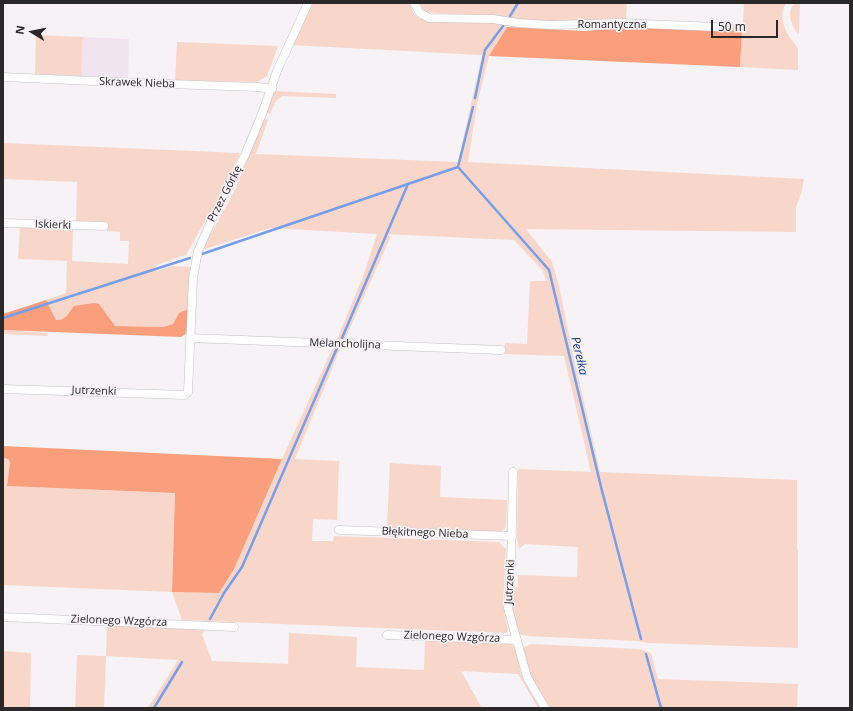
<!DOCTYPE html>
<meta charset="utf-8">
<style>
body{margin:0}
#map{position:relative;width:853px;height:711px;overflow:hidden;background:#f6f2f5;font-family:"Open Sans",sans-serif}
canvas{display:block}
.frame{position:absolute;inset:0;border:4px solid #2a2829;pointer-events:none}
.north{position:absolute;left:12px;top:12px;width:40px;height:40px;-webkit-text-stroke:3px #f6f2f5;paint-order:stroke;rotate:280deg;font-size:11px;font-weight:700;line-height:16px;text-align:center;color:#2a2829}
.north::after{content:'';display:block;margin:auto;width:14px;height:18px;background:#2a2829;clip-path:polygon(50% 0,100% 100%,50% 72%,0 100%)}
.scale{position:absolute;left:711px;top:20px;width:67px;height:18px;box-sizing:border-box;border:2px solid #2a2829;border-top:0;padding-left:5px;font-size:12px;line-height:14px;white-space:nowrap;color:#2a2829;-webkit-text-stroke:3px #f6f2f5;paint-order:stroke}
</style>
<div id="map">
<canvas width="853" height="711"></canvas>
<div class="frame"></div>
<div class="north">N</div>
<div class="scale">50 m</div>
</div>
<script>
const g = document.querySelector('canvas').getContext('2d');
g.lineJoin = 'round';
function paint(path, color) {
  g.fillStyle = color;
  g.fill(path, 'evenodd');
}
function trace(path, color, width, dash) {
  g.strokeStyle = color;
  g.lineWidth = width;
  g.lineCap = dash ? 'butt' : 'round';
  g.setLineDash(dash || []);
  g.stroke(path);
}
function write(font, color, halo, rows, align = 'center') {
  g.font = font + ' "Open Sans",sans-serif';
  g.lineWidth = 3.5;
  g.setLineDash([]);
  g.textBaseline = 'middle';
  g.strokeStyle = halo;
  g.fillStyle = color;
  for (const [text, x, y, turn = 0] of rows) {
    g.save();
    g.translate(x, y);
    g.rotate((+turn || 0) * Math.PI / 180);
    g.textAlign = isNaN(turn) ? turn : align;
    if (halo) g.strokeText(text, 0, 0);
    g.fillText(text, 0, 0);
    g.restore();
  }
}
paint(new Path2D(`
 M83,37l46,2 -1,39 -47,-2z`), '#f0e5ee');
paint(new Path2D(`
 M312,3h97l5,11 6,5 79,3 8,5 -18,29 -12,48 -9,58 336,17 -3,15 -5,13v25l-270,-3 26,33 7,24 15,73 26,113 197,8v69h1v99l-150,-5 -10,-2 -110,-5 -10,-2 -7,-29 1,-18 6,1v-13l59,2 1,-30 -53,-3 -6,5 -2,-9 1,-71 73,3 -27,-116 -60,-2 1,-11 22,1 3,-63h16l-3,-10 -29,-31 -131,-6 8,2 -46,103h-8l27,-65 13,-40 -107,-6 -68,22 33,-60 28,-72 5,2 -12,34 202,8 24,-107 -191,-10 16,-34z
 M418,3h209l-1,16 -22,2h-75l-27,-4 -80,-5z
 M744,3h42c-10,16 2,33 12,45v22l-58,-3 2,-36 -24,-1v-7l25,1z
 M796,3h4l-1,31c-8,-8 -14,-24 -3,-31z
 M36,35l47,2 -2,39 -46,-2z
 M177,42l101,4 -11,30 -10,6 -82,-2z
 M273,91l63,3v4l-54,-2 -6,5 -6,13 -5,-2z
 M3,143l237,10 -17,36 -37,66 -30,10 1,6 15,-5 18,1 -2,42 -9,4 -6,11 -10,3 -49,-1 -15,-22 -30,8 -7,9h-6l-10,-21 20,-7 1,-32 -49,-2 2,-32 53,3 -1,31 56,3 1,-23h-9v-9l-13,-1v-8l-31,-2 1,-39 -74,-3z
 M3,330l45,3 -1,3 -44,-2z
 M333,347h8l-46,112 44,2 -2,59 -24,-1 -1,22h21l1,-5 165,6 7,7 -3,57 5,24 -2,3 -324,-13 -10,-28 -169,-7v-127l5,1 2,3 -3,24 168,7 -3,99 47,1 15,-24 48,-110z
 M390,463l51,3 -1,31 67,3 -1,27 -5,5 -114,-4z
 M107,625l93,3 5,2 -3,4 10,27 76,3 1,-31 68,4 -1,30 68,3 1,-31 86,5 4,3 6,27 21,34h-4l-20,-34 -57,-3 21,37h-334l30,-48 -72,-4 -2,52h-29l2,-53 29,1z
 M530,644l110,5 11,4 7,26 140,5 -1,24h-247l-21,-34 -7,-25z
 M3,651l28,2 -1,55h-27z`), '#f8d6ca');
paint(new Path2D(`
 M507,27l79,4 38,-4 118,4 -2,36 -251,-11z
 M46,300l10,20c10,1 12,-7 18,-14l20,-3 5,1 16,22 48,1 10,-3 6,-11 9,-4 -1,24 -6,4 -178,-7v-16z
 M3,446l279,13 -48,110 -15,24 -47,-1 3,-99 -168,-7 3,-24 -2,-3 -5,-1z`), '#fa9e7b');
trace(new Path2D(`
 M510,16l8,-13
 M475,98l10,-48 18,-24
 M473,107l-15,60 91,103 52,217 40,152
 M202,254l256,-87
 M3,318l187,-60
 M342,338l66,-154
 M210,619l14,-26 18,-26 95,-219
 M646,654l15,54
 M154,708l28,-46`), '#769eea', 2.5);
const minor = new Path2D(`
 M414,3l6,10 9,5 64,1 25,4 32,2 69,-2 97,4
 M3,77l136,6 119,4 14,2
 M3,223l101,3
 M190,338l311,12
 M3,389l182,6 3,-3 5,-114 5,-27 16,-36 31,-60 17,-41 15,-43 31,-68
 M513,472l-2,93 -3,43 19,69 18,31
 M339,530l173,6
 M3,617l231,10
 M387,635l130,5`);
trace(minor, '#c4bfc3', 9);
trace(minor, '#fff', 8);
write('11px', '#2a2829', '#f6f2f5', [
 ["Romantyczna",612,25],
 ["Skrawek Nieba",137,83,2],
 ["Przez Górkę",225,194,-63],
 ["Iskierki",53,225,2],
 ["Melancholijna",345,344,2],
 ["Jutrzenki",94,391,2],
 ["Błękitnego Nieba",425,533,2],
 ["Jutrzenki",510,582,-87],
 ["Zielonego Wzgórza",119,621,2],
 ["Zielonego Wzgórza",452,637,2]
]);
write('italic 12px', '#0c368c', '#f6f2f5', [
 ["Perełka",579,356,77]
]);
</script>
